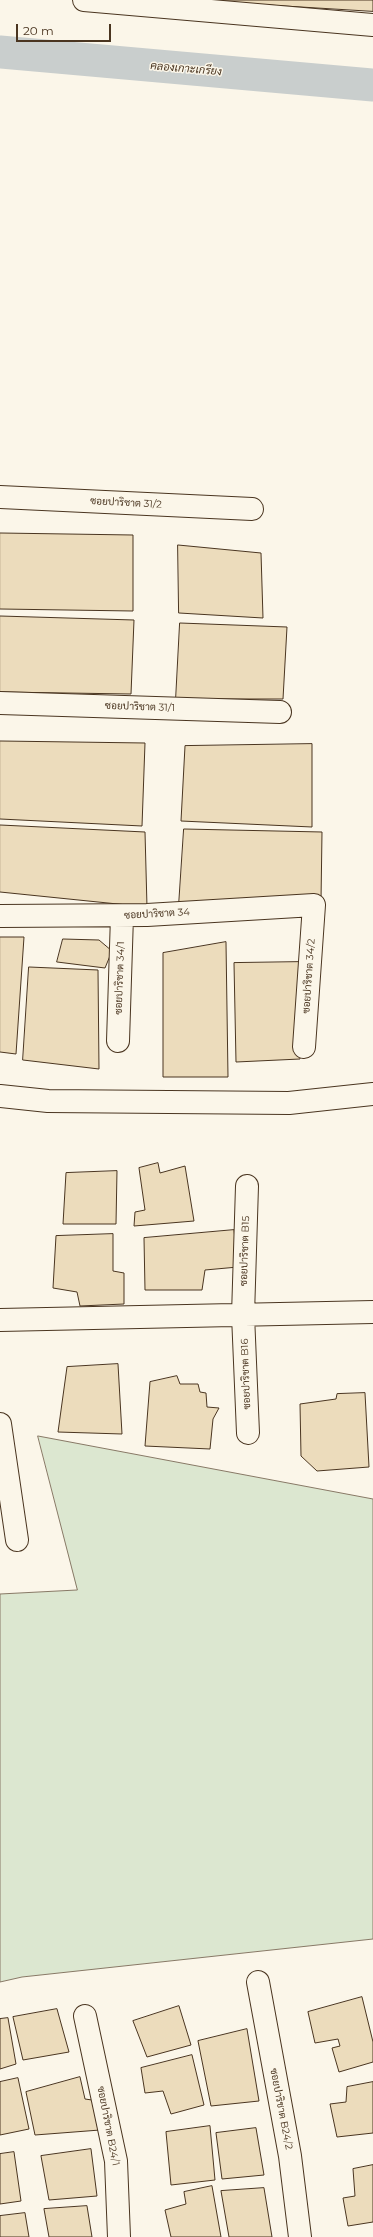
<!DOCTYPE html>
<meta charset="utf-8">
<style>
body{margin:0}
#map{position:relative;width:373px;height:2237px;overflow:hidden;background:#fbf6e9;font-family:Montserrat,sans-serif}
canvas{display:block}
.scale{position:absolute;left:16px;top:24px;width:95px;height:18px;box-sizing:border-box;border:2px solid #4a3520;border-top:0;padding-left:5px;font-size:12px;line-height:14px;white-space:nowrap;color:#4a3520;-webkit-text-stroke:3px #fbf6e9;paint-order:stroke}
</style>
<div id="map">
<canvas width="373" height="2237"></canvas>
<div class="scale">20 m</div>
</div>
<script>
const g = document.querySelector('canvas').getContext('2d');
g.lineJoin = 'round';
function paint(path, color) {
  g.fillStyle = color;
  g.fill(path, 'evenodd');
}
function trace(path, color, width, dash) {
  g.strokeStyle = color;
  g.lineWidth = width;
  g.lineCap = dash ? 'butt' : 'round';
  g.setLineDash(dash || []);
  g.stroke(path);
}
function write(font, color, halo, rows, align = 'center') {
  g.font = font + ' Montserrat,Sarabun,sans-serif';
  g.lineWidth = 3;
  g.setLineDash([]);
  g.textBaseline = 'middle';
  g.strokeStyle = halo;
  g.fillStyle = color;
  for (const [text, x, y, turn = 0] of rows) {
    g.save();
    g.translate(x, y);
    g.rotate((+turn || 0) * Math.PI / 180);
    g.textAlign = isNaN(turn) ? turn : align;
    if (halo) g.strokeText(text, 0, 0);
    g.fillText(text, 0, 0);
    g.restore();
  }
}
const green = new Path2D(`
 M38,1436l335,63v440l-351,38 -22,5v-388l77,-4z`);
paint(green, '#dce7d0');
trace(green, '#887966', 1);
trace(new Path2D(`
 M0,52l373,33`), '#c9cecd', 33);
const building = new Path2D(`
 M186,0h187v11z
 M0,533l133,2v76l-133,-2z
 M178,545l83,8 2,65 -84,-5z
 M0,616l134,4 -3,74 -131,-2z
 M180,623l107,4 -4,72h-107z
 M0,741l145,2 -3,83 -142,-7z
 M312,744v83l-131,-6 4,-75z
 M0,825l145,7 2,75 -147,-15z
 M184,829l138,3 -1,69 -142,4z
 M0,937h24l-8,117 -16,-2z
 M63,939l36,1 13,11 -7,17 -48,-6z
 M226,942l2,135h-65v-124z
 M301,962l-1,97 -64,3 -2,-99z
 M29,967l69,3 1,99 -76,-9z
 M158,1163l2,10 25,-7 9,55 -60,5 1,-14 10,-2 -6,-42z
 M117,1171l-1,53h-53l3,-51z
 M234,1230l4,37 -33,3 -3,20h-57l-1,-52z
 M113,1234v37l11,2v31l-44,2 -3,-14 -24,-4 3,-52z
 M118,1364l4,70 -64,-2 9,-65z
 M177,1376l3,8h18l2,8 6,1 1,14 12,1 -6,11 -3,30 -65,-3 5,-64z
 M365,1393l4,74 -52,4 -16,-15 -1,-52 36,-5 1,-5z
 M362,1997l11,45v20l-34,10 -7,-24 8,-2 -2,-7 -23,4 -7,-31z
 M179,2006l12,39 -44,12 -14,-36z
 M57,2009l12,43 -46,8 -10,-43z
 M8,2018l8,46 -16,5v-50z
 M247,2029l12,72 -48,5 -13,-65z
 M192,2055l12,50 -33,9 -8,-23 -18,2 -4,-25z
 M80,2077l5,22 7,1 8,30 -65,5 -9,-43z
 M18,2078l11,51 -29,6v-53z
 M373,2082v51l-36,4 -7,-33 16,-2 1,-15z
 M210,2126l5,54 -44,5 -5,-53z
 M256,2128l8,47 -42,4 -6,-46z
 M91,2149l6,47 -48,4 -8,-44z
 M14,2152l7,49 -21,3v-50z
 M373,2165v57l-25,4 -5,-28 12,-2 -2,-27z
 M212,2186l9,51h-50l-6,-27 21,-6 -2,-12z
 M264,2188l8,49h-43l-8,-46z
 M87,2206l5,31h-43l-5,-28z
 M25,2213l4,24h-29v-21z`);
paint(building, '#ecdcbc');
trace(building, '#4a3520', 1);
const street = new Path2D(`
 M84,0l289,25
 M0,497l252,12
 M0,703l280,9
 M0,916l147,-1 167,-10 -10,142
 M118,1041l4,-125
 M0,1096l48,5 241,2 84,-9
 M247,1186l-4,129 5,118
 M0,1320l373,-8
 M0,1424l17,116
 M258,1982l32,174 10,81
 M85,2016l31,145 3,76`);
trace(street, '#4a3520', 24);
trace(street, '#fbf6e9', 22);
write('10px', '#4a3520', '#fbf6e9', [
 ["ซอยปาริชาต 31/2",126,503,3],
 ["ซอยปาริชาต 31/1",140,707,2],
 ["ซอยปาริชาต 34",157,914,-3],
 ["ซอยปาริชาต 34/2",309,976,-86],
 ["ซอยปาริชาต 34/1",120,978,-88],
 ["ซอยปาริชาต B15",245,1251,-88],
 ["ซอยปาริชาต B16",246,1374,-92],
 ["ซอยปาริชาต B24/2",281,2109,79],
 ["ซอยปาริชาต B24/1",108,2126,79]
]);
write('italic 11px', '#4a3520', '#fbf6e9', [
 ["คลองเกาะเกรียง",186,69,5]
]);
</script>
